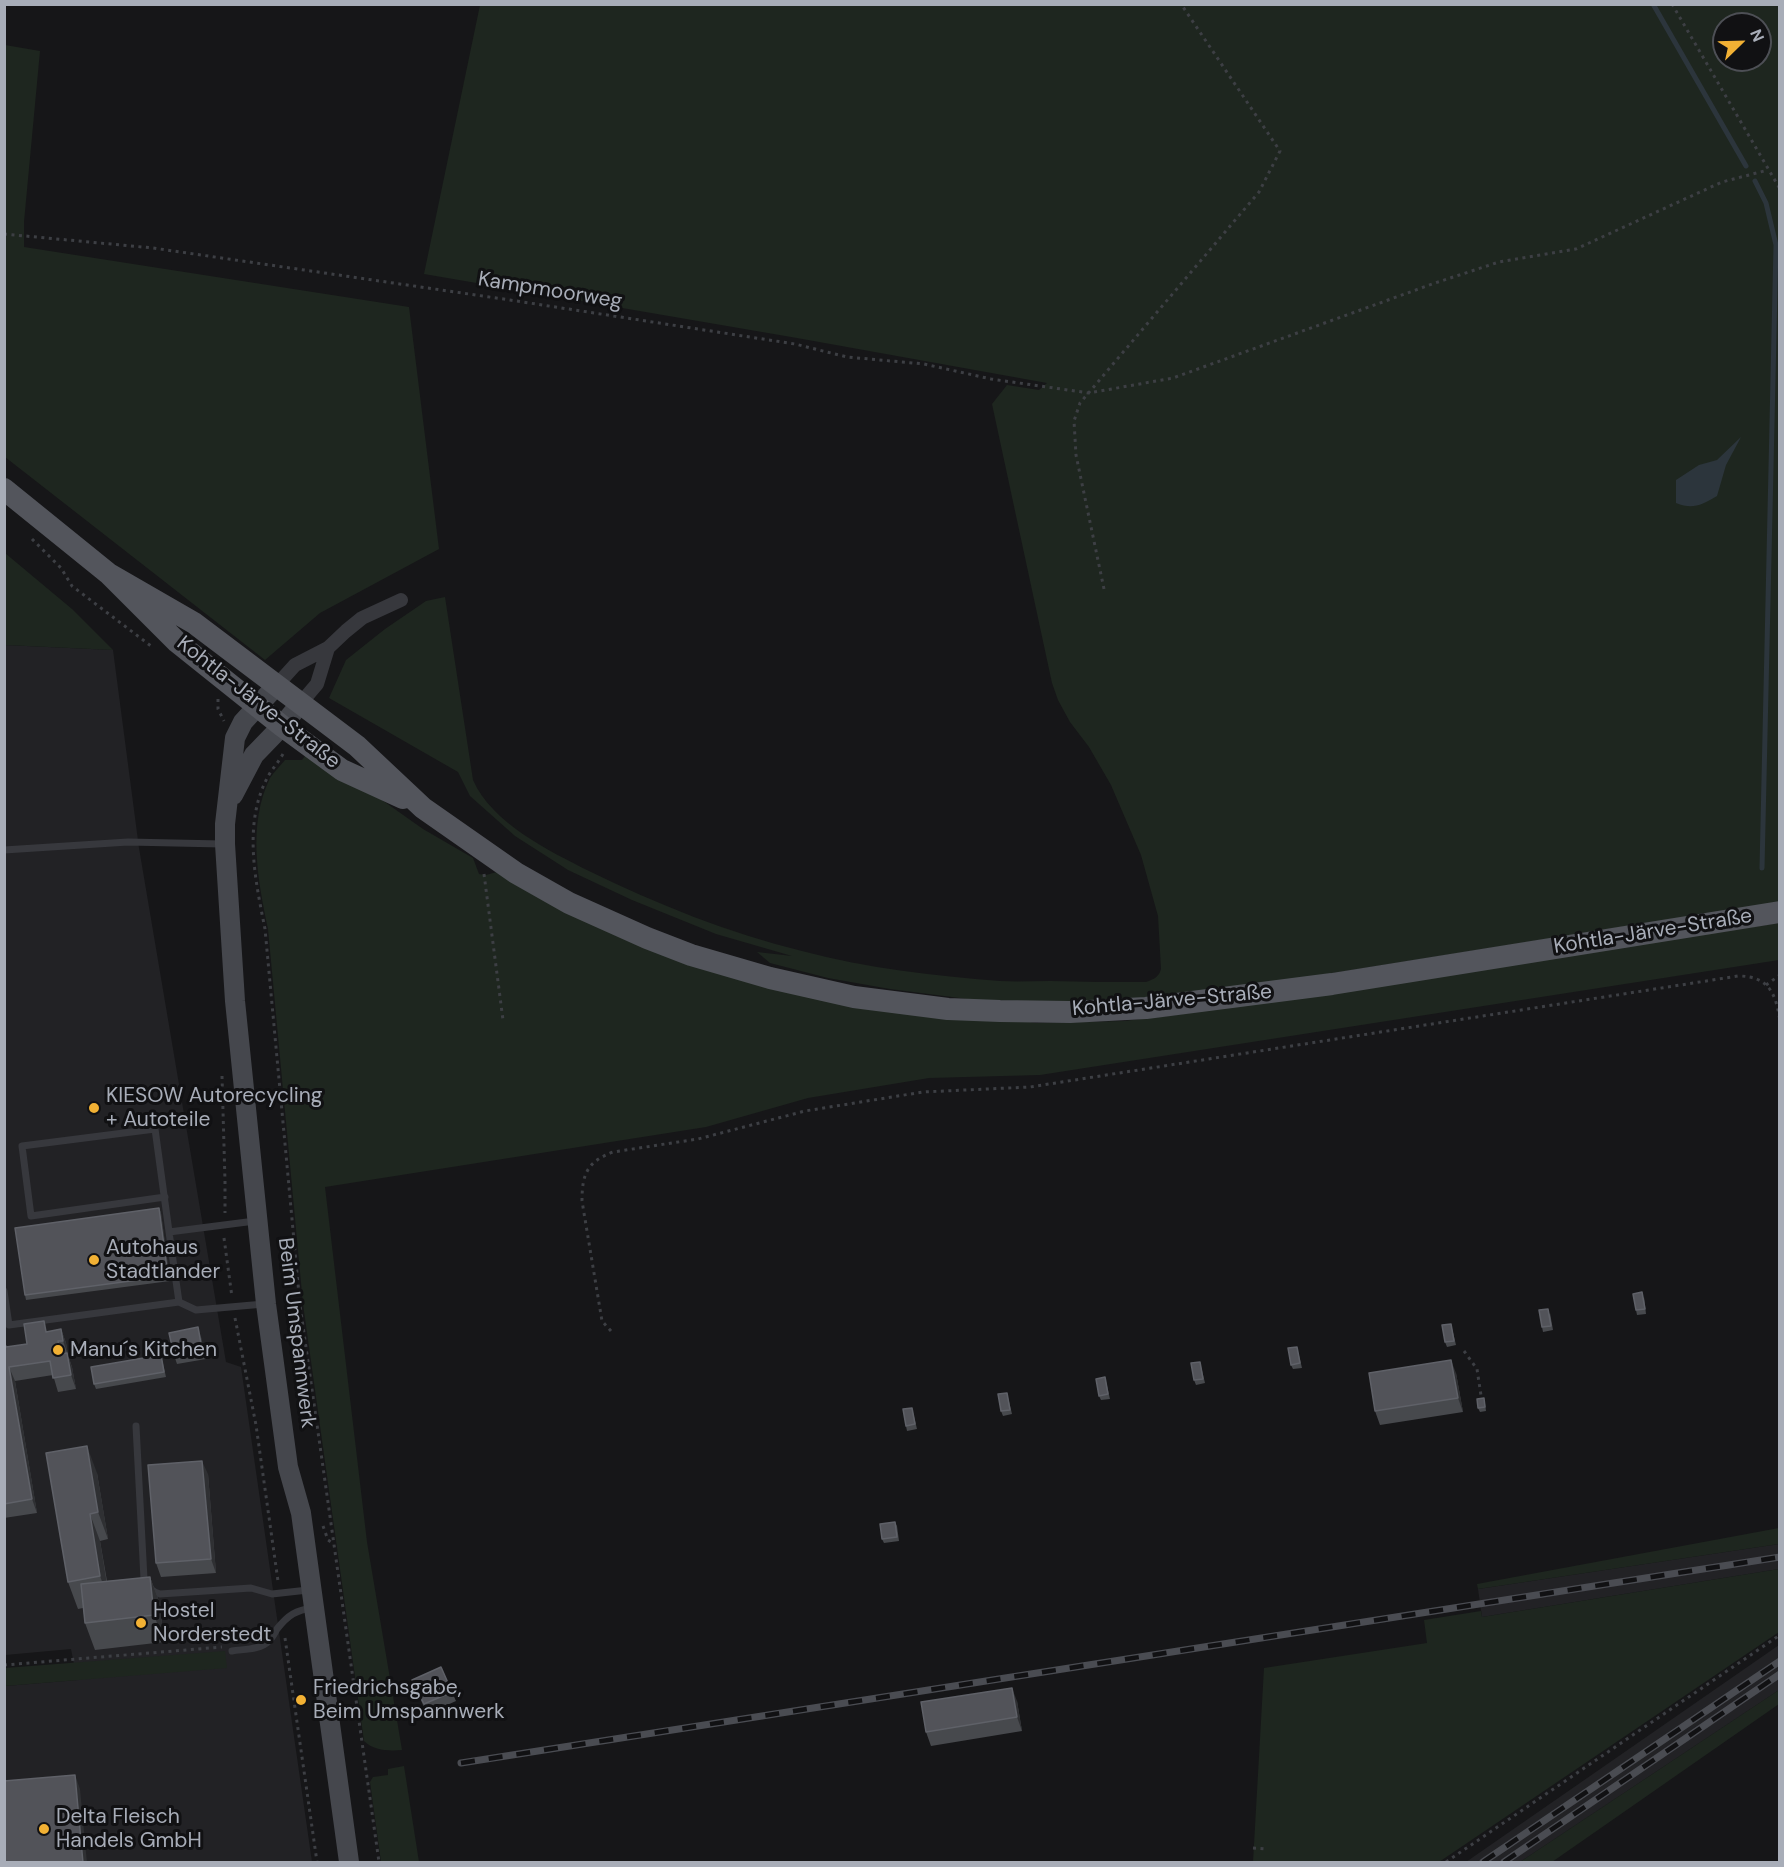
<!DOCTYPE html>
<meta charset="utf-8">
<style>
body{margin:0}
#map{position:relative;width:1784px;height:1867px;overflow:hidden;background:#161618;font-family:"DM Sans",sans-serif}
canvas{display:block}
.frame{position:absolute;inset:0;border:6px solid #a8adb8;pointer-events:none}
.north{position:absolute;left:1712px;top:12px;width:60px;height:60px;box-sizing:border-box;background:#111113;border:2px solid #4d4f55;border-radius:50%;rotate:67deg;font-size:16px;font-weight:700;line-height:24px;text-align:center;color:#a8adb8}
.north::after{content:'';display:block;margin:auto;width:21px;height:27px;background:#f2b134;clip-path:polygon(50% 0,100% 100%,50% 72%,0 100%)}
</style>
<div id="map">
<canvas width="1784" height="1867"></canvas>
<div class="frame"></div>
<div class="north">N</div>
</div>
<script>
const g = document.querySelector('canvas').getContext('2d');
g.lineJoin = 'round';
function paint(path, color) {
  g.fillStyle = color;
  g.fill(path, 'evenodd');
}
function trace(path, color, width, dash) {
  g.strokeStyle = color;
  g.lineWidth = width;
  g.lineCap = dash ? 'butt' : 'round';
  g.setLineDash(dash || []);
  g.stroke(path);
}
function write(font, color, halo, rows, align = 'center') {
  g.font = font + ' "DM Sans",sans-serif';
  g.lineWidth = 6;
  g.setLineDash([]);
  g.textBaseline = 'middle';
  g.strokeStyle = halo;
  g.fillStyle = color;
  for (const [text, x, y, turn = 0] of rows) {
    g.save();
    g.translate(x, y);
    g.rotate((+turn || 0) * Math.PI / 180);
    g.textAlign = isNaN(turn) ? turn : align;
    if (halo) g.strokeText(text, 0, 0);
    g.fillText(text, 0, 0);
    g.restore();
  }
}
paint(new Path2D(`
 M5,645l108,5 26,198 87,514 15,5 71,495h-307v-176l72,-6 -6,-31 -66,6z
 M1779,1544v25l-297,48 -4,-28z
 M1779,1645v45l-259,172h-54z`), '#222225');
paint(new Path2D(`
 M480,5h1299v897l-471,75 -172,22 -58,3 -103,-2 -85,-11 -62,-11 -58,-15 -13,-11 35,4 -76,-22 -84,-34 -64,-30 -53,-34 -45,-40 -12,-24 -129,-74 17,-38 39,-31 41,-28 19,-4 28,183c19,43 76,71 116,91 68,33 139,62 213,80 64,17 132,25 198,30 16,1 33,0 50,0 32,1 64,1 96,1 8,-3 13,-5 15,-13l-3,-53 -17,-61 -30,-70 -22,-38 -19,-25 -12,-22 -6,-17 -60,-279 15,-19 32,5 8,-7 -250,-45 -373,-64zM1724,24h36v36h-36z
 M5,45l35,6 -16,171v25l385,60 30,242 -119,64 -55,47 -260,-203z
 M5,553l67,56 41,41 -108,-5z
 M308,752l13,5 102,72 50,29 6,16 7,1 11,-3 149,73 389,78 89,-2 52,-6 603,-92v37l-739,115 -111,3 -121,20 -102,29 -381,60 42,355 35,208c-13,1 -28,1 -38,-9l-61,-437 -35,-375c-10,-48 -21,-104 2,-151 4,-6 10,-12 15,-18h17z
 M1779,1528v16l-301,45 -1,-5z
 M1779,1569v63l-340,230h-186l11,-194 163,-25 -3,-23 57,-9 1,6z
 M225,1651l2,17 -222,18v-18z
 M1779,1690v14l-227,158h-32z
 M404,1766l15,96h-38l-11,-80 3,-5 15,-2v-6z`), '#1e261f');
paint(new Path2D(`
 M1741,437l-15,28 -9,31c-16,9 -24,14 -41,7v-23l23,-15 18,-5z`), '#2c353c');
trace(new Path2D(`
 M1653,4l93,162
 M1755,181l11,22 10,42 -14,623`), '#2c353c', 5);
trace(new Path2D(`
 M1672,4l108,185
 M4,234l149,14 357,52 285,44 52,13 77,7 67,15 98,14 84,-15 262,-95 64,-21 77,-13 146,-67 46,-12
 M32,539l29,29 11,18 79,60
 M1104,589l-28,-134 -2,-34 6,-18 179,-211 21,-41 -99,-147
 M218,699v10l6,12
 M283,754c-4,7 -9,13 -13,19 -28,47 -15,106 -5,156l35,376 79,557
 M484,874l19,146
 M1766,985l14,-10
 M222,1076l3,105v32
 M224,1238l8,59
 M235,1318l21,107 22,156
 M611,1331l-9,-10 -20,-120c0,-27 5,-39 31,-49l85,-13 107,-28 118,-19 107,-5 708,-111c31,0 38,18 42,45
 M1464,1351l13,18 5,33
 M323,1526l5,14 6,4
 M285,1638l32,224
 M4,1665l218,-18
 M1253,1848l13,1
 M1446,1862l334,-227`), '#3d3f44', 3, [3, 4.5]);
trace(new Path2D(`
 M4,850l124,-8 94,2
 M165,1197l-134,19 -9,-70 133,-17c5,37 10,73 15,110l9,63 17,8 68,-6
 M169,1232l86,-11
 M4,1291l5,34 170,-23
 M136,1426l8,153c4,8 7,12 16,15l91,-6 21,6 36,-4
 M232,1651c11,-2 28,-1 37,-10 3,-3 6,-8 8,-12 11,-14 19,-19 36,-21`), '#37383d', 7);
trace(new Path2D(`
 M276,686l19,-21 33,-17 18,-17 16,-13 39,-18
 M300,704l17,-20 11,-36`), '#37383d', 14);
trace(new Path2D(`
 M276,686l-33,36 -8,16 -10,86v20l10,157 31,303 22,163 13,46 48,349
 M233,795l21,-40 28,-29 18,-22`), '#45474d', 20);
trace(new Path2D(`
 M4,489l105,85 68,68 105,84 60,44 61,28
 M109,574l85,49 163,123 66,62 93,65 53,30 78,35 44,17 79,23 84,19 94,12 52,2 70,1 76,-4 186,-24 448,-72`), '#53555c', 22);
const rail = new Path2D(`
 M461,1763l1319,-206
 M1483,1862l297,-201
 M1504,1862l276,-188`);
trace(rail, '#4a4c52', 7);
trace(rail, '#111113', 4.5, [14]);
paint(new Path2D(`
 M159,1208l2,5 9,68 -144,19 -1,-5z
 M1644,1297l2,17 -9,1 -1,-5z
 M1550,1313l3,17 -10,2 -1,-5z
 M1451,1324l5,21 -9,2 -2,-5z
 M61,1329l5,14 2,12 4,12 4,22 -18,3 -5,-17 -38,6 22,132 -33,5v-177l3,6 20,-3 21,-12z
 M201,1337l5,22 -29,5 -3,-9z
 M1297,1347l5,21 -9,1 -2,-4z
 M161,1355l5,22 -70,12 -2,-5z
 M1200,1362l5,21 -9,2 -2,-5z
 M1456,1373l7,39 -83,13 -5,-14z
 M1105,1377l5,22 -9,1 -2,-4z
 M1007,1393l5,21 -9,2 -2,-5z
 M1485,1403l1,8 -6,1 -2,-4z
 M912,1408l5,21 -10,2 -1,-5z
 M97,1473l11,66 -8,2 7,40 43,-4 10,27 4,38 -69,8 -10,-27 -2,-15 -5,1 -10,-27z
 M208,1474l8,99 -55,4 -5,-14z
 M895,1522l2,4 2,15 -15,2 -2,-4z
 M412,1680l40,12 4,9 -29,13z
 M1017,1701l5,30 -91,15 -5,-14z`), '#47494d');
paint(new Path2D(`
 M159,1208l2,5 9,68 -2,-5z
 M198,1327l3,10 5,22 -4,-10z
 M61,1329l5,14 2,12 -5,-14z
 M67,1353l5,14 4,22 -5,-14z
 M1451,1360l5,13 7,39 -5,-14z
 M9,1367l6,14 22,132 -5,-14z
 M87,1446l10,27 11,66 -10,-27z
 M202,1461l6,13 8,99 -5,-14z
 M90,1514l10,27 10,62 -10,-27z
 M150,1577l10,27 4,38 -10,-27z
 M1012,1688l5,13 5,30 -5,-14z
 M75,1775l5,14 7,74h-4z`), '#2f3033');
const building = new Path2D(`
 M159,1208l9,68 -143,19 -10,-67z
 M1642,1292l3,17 -9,1 -3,-16z
 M1548,1309l3,17 -9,1 -3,-17z
 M44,1321l2,11 15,-3 2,12h-5l2,13 7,-1 4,22 -18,3 -3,-17 -41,6 23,132 -28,5v-163l2,6 21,-3 -3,-20z
 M1451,1324l3,17 -9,1 -3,-17z
 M198,1327l4,22 -28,6 -5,-22z
 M1297,1347l3,16 -9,2 -3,-17z
 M161,1355l3,17 -70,12 -3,-17z
 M1451,1360l7,38 -83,13 -6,-38z
 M1200,1362l3,17 -9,1 -3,-17z
 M1105,1377l3,17 -9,2 -3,-17z
 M1007,1393l3,17 -9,1 -3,-17z
 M1484,1398l1,9 -7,1 -1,-9z
 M912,1408l3,16 -9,2 -3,-17z
 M87,1446l11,66 -8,2 10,62 -32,6 -22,-129z
 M202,1461l9,98 -55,4 -8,-98z
 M895,1522l2,15 -15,2 -2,-15z
 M150,1577l4,38 -69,8 -4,-39z
 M441,1667l11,25 -28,12 -12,-24z
 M1012,1688l5,29 -91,15 -5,-30z
 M75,1775l8,88h-79v-82z`);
paint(building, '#525359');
trace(building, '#5f6168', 1.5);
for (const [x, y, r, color] of [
 [94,1108,6,"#f2b134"],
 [94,1260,6,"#f2b134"],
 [58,1350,6,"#f2b134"],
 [141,1623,6,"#f2b134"],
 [301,1700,6,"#f2b134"],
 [44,1829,6,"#f2b134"]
]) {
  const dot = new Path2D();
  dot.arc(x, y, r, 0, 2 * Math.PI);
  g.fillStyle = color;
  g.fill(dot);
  trace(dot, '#111113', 2);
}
write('21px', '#a8adb8', '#111113', [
 ["Kampmoorweg",550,291,9],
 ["Kohtla-Järve-Straße",258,703,38],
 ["Kohtla-Järve-Straße",1653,932,-9],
 ["Kohtla-Järve-Straße",1172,1001,-5],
 ["Beim Umspannwerk",296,1333,83]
]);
write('21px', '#a8adb8', '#111113', [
 ["KIESOW Autorecycling",106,1096],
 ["+ Autoteile",106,1120],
 ["Autohaus",106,1248],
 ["Stadtlander",106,1272],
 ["Manu´s Kitchen",70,1350],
 ["Hostel",153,1611],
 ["Norderstedt",153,1635],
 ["Friedrichsgabe,",313,1688],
 ["Beim Umspannwerk",313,1712],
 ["Delta Fleisch",56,1817],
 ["Handels GmbH",56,1841]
], 'left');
</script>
